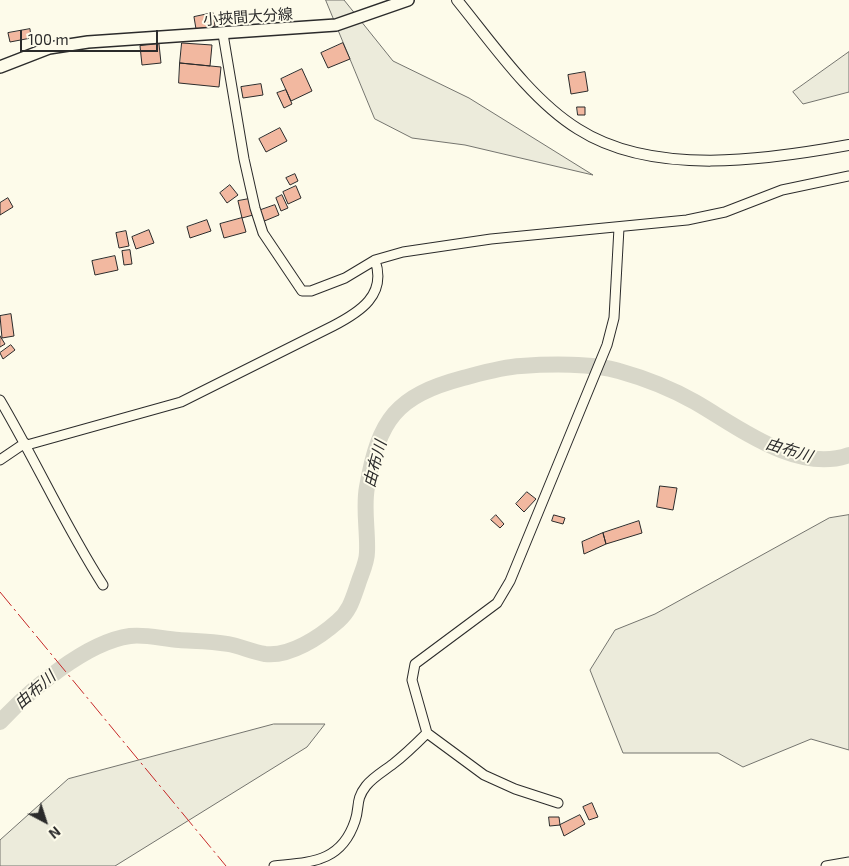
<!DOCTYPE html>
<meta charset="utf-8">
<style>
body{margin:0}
#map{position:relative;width:849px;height:866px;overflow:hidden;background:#fdfbea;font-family:"Exo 2",sans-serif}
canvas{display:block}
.north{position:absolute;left:20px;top:796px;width:50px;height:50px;-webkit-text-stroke:4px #fdfbea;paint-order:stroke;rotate:140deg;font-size:14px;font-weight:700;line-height:20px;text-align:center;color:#2b2b2b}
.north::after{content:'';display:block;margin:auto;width:18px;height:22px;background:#2b2b2b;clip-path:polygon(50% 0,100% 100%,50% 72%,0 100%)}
.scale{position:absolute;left:20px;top:30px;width:138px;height:22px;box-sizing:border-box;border:2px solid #2b2b2b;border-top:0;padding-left:6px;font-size:15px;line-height:18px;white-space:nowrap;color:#2b2b2b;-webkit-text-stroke:4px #fdfbea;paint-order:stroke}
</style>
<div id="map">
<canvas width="849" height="866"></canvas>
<div class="north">N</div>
<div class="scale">100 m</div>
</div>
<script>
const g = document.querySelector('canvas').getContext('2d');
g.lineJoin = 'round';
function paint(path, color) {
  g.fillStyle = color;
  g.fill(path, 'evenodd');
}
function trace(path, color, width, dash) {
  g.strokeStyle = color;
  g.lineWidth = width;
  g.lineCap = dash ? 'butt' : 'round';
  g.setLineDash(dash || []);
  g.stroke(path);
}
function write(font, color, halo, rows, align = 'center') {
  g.font = font + ' "Exo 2","Noto Sans JP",sans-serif';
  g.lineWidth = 4;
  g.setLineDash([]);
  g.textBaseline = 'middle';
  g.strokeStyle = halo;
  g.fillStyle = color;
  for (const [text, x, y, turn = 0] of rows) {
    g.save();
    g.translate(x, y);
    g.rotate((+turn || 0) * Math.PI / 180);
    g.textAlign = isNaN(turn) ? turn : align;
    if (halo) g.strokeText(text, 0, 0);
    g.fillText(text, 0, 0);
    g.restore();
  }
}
const green = new Path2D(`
 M326,0h18l49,61 76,37 124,77 -128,-30 -53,-7 -37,-19z
 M849,52v40l-46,12 -10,-12z
 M849,515v235l-38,-11 -68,28 -25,-14h-95l-33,-83 25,-40 40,-16 174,-96z
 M274,724h51l-18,23 -192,119h-115v-26l68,-61z`);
paint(green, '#ecebdb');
trace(green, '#74746e', 1);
trace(new Path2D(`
 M0,722c30,-32 86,-80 130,-86 16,-2 33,3 49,4 16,1 33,1 49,4 12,2 24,8 37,10 25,3 55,-17 73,-33 12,-10 15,-23 20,-37 3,-10 9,-21 9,-32 1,-21 -4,-44 0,-65 12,-68 29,-91 96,-109 19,-5 39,-11 58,-12 27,-2 72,-3 98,5 25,7 53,18 76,31 42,24 102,72 154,53`), '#d8d7c9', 16);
const building = new Path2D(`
 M213,13l2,13 -19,3 -2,-12z
 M30,29l1,9 -21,4 -2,-9z
 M182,43l30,2 -2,21 -30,-3z
 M343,43l7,16 -22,9 -7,-15z
 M159,44l2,19 -19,2 -2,-19z
 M180,63l41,4 -2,20 -40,-4z
 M302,69l10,22 -21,10 -10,-22z
 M585,72l3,19 -17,3 -3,-19z
 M261,84l2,11 -20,3 -2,-11z
 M286,90l6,14 -8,4 -7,-15z
 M577,107h8v8h-7z
 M280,128l7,13 -21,11 -7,-13z
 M295,174l3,7 -8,4 -4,-7z
 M230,185l8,10 -11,8 -7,-10z
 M296,186l5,12 -13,6 -5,-12z
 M282,195l6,13 -7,3 -5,-13z
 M8,198l5,9 -13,8v-12z
 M249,199l4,16 -11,3 -4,-17z
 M275,205l4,10 -17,7 -4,-11z
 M242,218l4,14 -22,6 -4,-14z
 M207,220l4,11 -21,7 -3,-11z
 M149,230l5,13 -18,6 -4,-12z
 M126,231l3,15 -10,2 -3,-15z
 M130,250l2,14 -8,1 -2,-14z
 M115,256l3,14 -23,5 -3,-14z
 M11,314l3,22 -12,2 -2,-22z
 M0,336l5,8 -5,3z
 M11,345l4,5 -12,9 -3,-6z
 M660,486l17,2 -4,22 -16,-3z
 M527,492l9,7 -12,13 -8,-8z
 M496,515l8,9 -4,4 -9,-8z
 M554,515l11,3 -2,6 -11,-3z
 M639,521l3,12 -36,11 -3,-11z
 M603,533l3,11 -22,10 -2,-12z
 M592,803l6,14 -9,3 -6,-13z
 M580,815l5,9 -21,12 -4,-11z
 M549,817h10l1,8 -10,1z`);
paint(building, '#f2b8a0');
trace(building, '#2b2b2b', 1);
const minor = new Path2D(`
 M223,34l21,125 11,49 8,25 39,58h9l34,-13 30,-18 28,-8 88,-13 196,-19 38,-8 57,-22 67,-14
 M0,400c36,61 65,126 103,185
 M27,445l154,-43 152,-76c27,-14 54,-31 42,-66
 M0,460l25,-17
 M558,803l-43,-14 -31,-14 -57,-42 -15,-53 3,-16 82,-61 13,-22 97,-236 7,-27 5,-90
 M274,866c36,-4 67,-3 81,-45 5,-14 0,-21 11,-35 7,-9 18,-15 27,-22 13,-10 23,-20 34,-31
 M826,866l23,-4`);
const tertiary = new Path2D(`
 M457,0c35,43 74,100 121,129 75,48 189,31 271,16`);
const secondary = new Path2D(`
 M0,67l49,-19 39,-6 248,-17 72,-25`);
trace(minor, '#2b2b2b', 11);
trace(tertiary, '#2b2b2b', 12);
trace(secondary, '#2b2b2b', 14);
trace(minor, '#fdfbea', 9);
trace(tertiary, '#fdfbea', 10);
trace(secondary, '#fdfbea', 11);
trace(new Path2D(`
 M0,592l226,274`), '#c62828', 1, [18, 4, 2.5, 4]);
write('15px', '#2b2b2b', '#fdfbea', [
 ["小挾間大分線",248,17,-4]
]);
write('italic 16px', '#2b2b2b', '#fdfbea', [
 ["由布川",789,450,17],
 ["由布川",375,464,-75],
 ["由布川",35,690,-41]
]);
</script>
